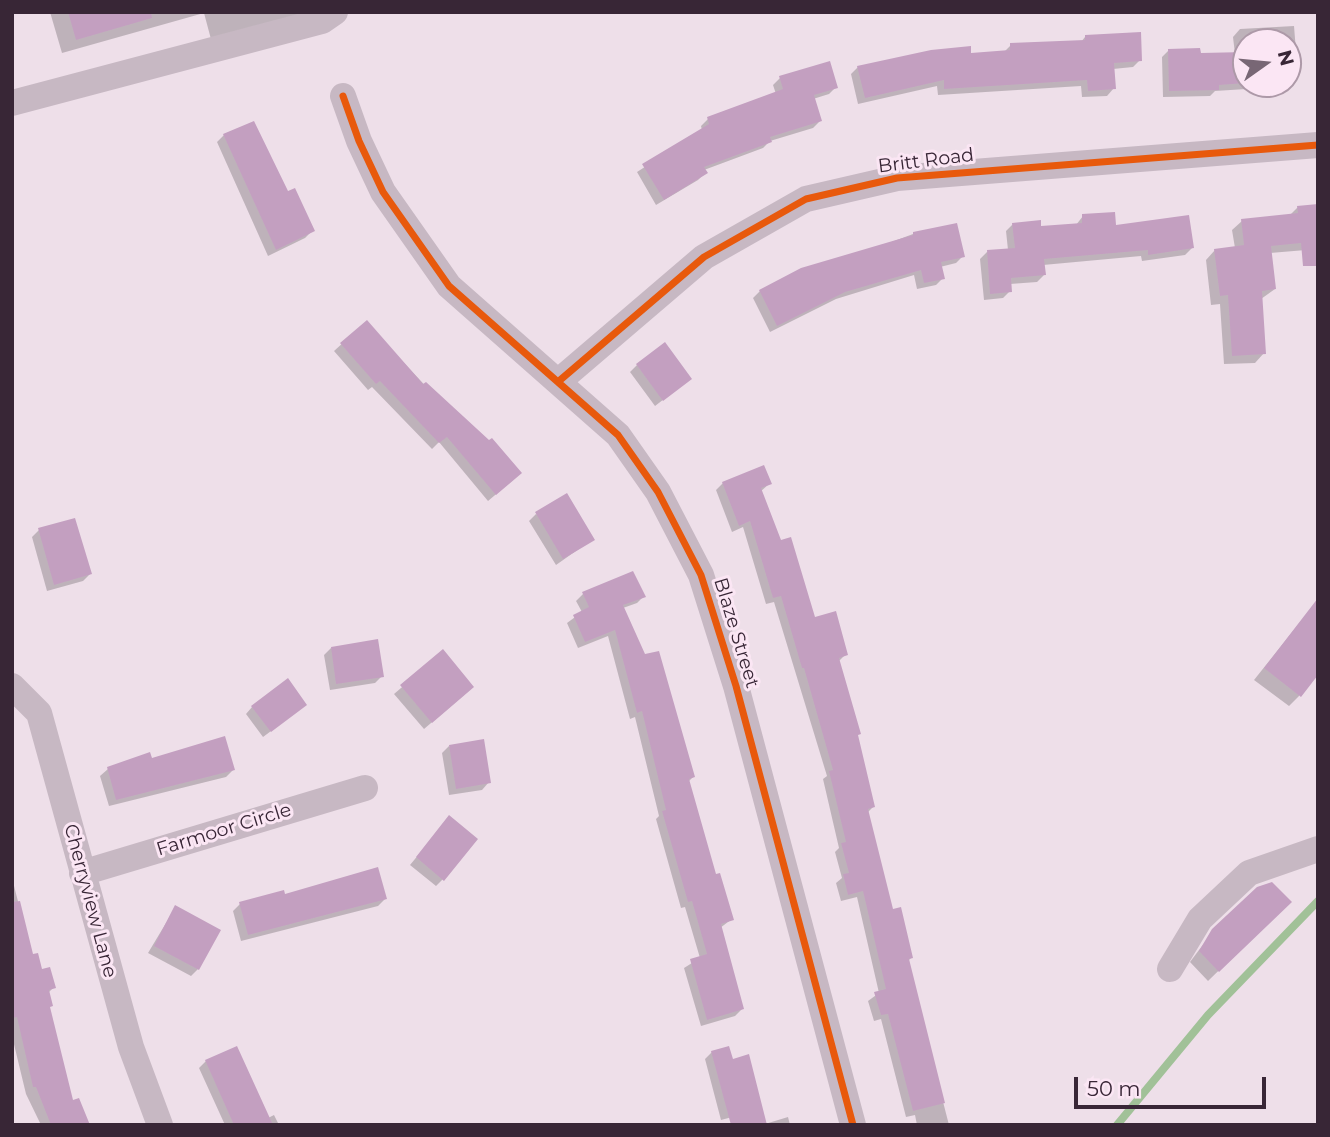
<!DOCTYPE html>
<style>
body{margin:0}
#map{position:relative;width:1330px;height:1137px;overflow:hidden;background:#eedfe9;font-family:Montserrat,sans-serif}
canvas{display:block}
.frame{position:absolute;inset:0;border:14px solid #382636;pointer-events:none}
.north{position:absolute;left:1232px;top:28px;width:70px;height:70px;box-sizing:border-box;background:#fbe6f4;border:2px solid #ad99a8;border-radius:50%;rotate:75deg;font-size:19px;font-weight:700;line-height:28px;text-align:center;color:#382636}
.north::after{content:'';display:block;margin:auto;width:24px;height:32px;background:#786775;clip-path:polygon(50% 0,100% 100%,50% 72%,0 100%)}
.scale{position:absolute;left:1074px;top:1077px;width:192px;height:32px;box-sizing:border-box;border:4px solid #382636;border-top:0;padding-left:9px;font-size:21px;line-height:24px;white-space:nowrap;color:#382636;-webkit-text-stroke:5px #fbe6f4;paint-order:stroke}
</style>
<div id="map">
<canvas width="1330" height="1137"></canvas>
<div class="frame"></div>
<div class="north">N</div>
<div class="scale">50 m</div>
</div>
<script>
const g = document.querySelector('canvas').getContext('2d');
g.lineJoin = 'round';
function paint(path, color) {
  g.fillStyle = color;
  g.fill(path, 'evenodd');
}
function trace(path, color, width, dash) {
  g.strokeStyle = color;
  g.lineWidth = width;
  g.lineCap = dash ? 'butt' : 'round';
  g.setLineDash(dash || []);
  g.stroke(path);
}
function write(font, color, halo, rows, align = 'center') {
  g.font = font + ' Montserrat,sans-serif';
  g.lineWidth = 6;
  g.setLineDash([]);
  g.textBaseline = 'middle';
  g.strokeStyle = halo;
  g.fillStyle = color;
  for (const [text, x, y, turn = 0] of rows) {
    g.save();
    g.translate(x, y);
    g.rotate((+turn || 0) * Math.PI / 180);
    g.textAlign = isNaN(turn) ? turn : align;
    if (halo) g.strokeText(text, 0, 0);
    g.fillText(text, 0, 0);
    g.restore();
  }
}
paint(new Path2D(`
 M50,12h253l-9,9 -82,22 -8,-30 -142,40z
 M1294,26l2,25 -7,7 -1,-16h-42v42h20l-4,4 -47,3 -5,5 -47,1 -1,-40 7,-7 30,5 36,-1 -2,-17 7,-8z
 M1085,37l55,23 -7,7 -20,2 1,19 -7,8 -25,1 -1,-11 -143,9 -1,-9 -79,18 -7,-30 7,-7 146,-15 7,-7 70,-3z
 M780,78l56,9 -7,7 -16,5 7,22 -7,7 -43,13 -7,7 -59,22 1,3 -7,7 -42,25 -19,-33 65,-42 -1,-4 7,-7 68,-25 -3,-9z
 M224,135l63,58 25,38 -7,7 -37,18 -51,-114z
 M1298,207l20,42 -48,4 5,36 -14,10 3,54 -9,10 -31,1 -4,-60 -9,1 -5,-45 9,-10 20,-2 -3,-18 10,-9 48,-6z
 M1083,216l109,32 -7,7 -43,6 -1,-5 -98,9 1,10 -7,7 -27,2v7l-7,7 -19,2 -4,-41 7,-7 21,-2 -2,-19 7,-7 26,4 37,-3z
 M913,234l50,22 -7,7 -16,4 3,11 -7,7 -19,4 -3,-14 -78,24 -66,33 -17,-34 7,-7z
 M366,322l147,158 -25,21 -49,-59 -7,7 -60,-62 -4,3 -34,-39z
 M637,365l53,14 -35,27 -25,-34z
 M723,483l46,1 -9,8 54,127 32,35 -8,8 35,145 -6,6 25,98 19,47 -4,4 42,163h-32l-2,-10 -9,2 -25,-98 -7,2 -6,-20 11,-8 -22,-96 -16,4 -5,-18 6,-5 -7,-26 4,-4 -16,-69 4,-3 -53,-174 -8,2 -23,-77 -11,5 -16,-42z
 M536,514l57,25 -37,26 -27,-44z
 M39,530l51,44 -7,7 -36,10 -15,-54z
 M583,594l61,2 -7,7 -14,5 70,169 -5,5 27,94 17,43 -12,9 22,81 -7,7 -34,10 -17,-58 16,-10 -15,-51 -4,1 -25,-89 3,-3 -24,-99 -5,2 -22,-83 -30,12 -11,-25 15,-11 -6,-11z
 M1317,601l-18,95 -10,10 -35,-26z
 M331,648l51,28 -7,7 -45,7 -6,-35z
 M443,652l22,42 -41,35 -30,-35z
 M252,707l46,4 -35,26 -17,-23z
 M449,746l40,36 -7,8 -33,5 -7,-42z
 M151,760l82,10 -7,7 -117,29 -9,-30 8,-7z
 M443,825v54l-7,7 -26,-21z
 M12,878l20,78 22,31 -6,6 1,15 23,95 16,22h-47l-15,-31 -14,-58z
 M385,899l-7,7 -137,35 -8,-30 7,-7z
 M1289,902l-81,79 -18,-19 24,-32z
 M175,908l23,61 -7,7 -43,-23z
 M712,1052l20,9 33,63 23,-7 2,8h-52l-2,-9 -15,4 -16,-61z
 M206,1061l62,57 6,-3 5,10h-54l-26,-57z`), '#0003');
trace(new Path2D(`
 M1117,1125l91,-110 110,-114`), '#a1c198', 8);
paint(new Path2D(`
 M68,12h83l1,6 -76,22z
 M1141,32l1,29 -28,2 2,26 -28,2 -1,-11 -143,9v-9l-79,18 -8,-32 74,-16 40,-4v7l39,-3v-7l75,-3v-5z
 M1200,48l1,5 45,-1v31l-27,2v5l-50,1 -1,-42z
 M830,61l8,27 -24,7 8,26 -52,16 2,5 -68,25 4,6 -44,27 -22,-36 67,-40 -2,-7 76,-28 -4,-13z
 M254,121l34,70 7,-3 20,43 -39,19 -53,-116z
 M1318,204v62h-15l-2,-23 -30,3 5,43 -14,2 4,63 -34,2 -4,-61 -8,1 -6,-47 30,-4 -3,-26 57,-6 -1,-7z
 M1115,212l1,13 73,-10 5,33 -46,7v-5l-104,9 2,16 -35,3 1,14 -22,2 -3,-44 28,-2 -3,-25 29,-3v6l41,-3v-9z
 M957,223l8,34 -24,5 4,17 -21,4 -3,-13 -76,22 -68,34 -18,-36 42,-22 112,-33v-3z
 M367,320l56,64 3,-2 63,58 3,-2 30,35 -26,22 -49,-58 -8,6 -59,-62 -4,3 -36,-41z
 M665,342l27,37 -29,22 -27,-37z
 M764,465l8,19 -11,4 20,52 10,-3 24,80 21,-6 12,44 -9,3 22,76 -3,1 17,72 -7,2 25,100 8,-2 12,51 -4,1 36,144 -32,8 -25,-97 -7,1 -7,-23 12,-3 -23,-98 -15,4 -5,-21 6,-1 -8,-30 5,-1 -17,-71 4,-1 -29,-102h-2l-21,-72 -8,2 -23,-77 -11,5 -17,-44z
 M567,493l28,47 -32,19 -28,-47z
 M75,518l17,56 -38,11 -16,-57z
 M633,571l13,26 -23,8 22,49 14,-3 36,126 -6,2 27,95 4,-1 14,47 -13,4 23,85 -37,11 -17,-61 17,-5 -15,-53 -4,1 -26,-91 4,-1 -24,-99 -5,2 -22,-83 -30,12 -12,-27 16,-8 -7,-15z
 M1318,598v77l-17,22 -37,-29z
 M378,639l6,38 -48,7 -5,-37z
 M443,649l31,38 -42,36 -32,-38z
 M288,678l19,27 -36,27 -20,-26z
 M225,736l10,34 -119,30 -9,-33 43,-15 2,6z
 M484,739l7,44 -35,6 -7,-44z
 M449,815l29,24 -34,42 -28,-24z
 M378,867l9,32 -139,36 -9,-33 45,-12 1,4z
 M1272,882l20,20 -73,70 -20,-21 13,-22 45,-42z
 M20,901l13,53 5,-1 4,16 8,-2 6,21 -7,2 4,16 -3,1 23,93 6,-2 11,27h-39l-15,-38h-3l-16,-70 -5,1v-116z
 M175,905l46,25 -22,40 -45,-24z
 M237,1046l36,79h-39l-29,-65z
 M729,1046l4,13 16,-5 18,71h-36l-20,-74z`), '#c39fc0');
trace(new Path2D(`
 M343,96l16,45 24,51 66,94 169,149 40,57 43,83 35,111 117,439
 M12,103l310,-82 13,-9
 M559,381l145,-124 102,-58 91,-21 421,-33
 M12,686l27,27 92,334 29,78
 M82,873l283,-85
 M1170,969l30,-50 49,-46 69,-24`), '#c7b8c3', 26);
trace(new Path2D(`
 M343,96l16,45 24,51 66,94 169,149 40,57 43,83 35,111 117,439
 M559,381l145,-124 102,-58 91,-21 421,-33`), '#e8590c', 7);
write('19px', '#382636', '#fbe6f4', [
 ["Britt Road",926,161,-7],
 ["Blaze Street",736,633,73],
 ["Farmoor Circle",224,830,-17],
 ["Cherryview Lane",90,901,75]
]);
</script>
